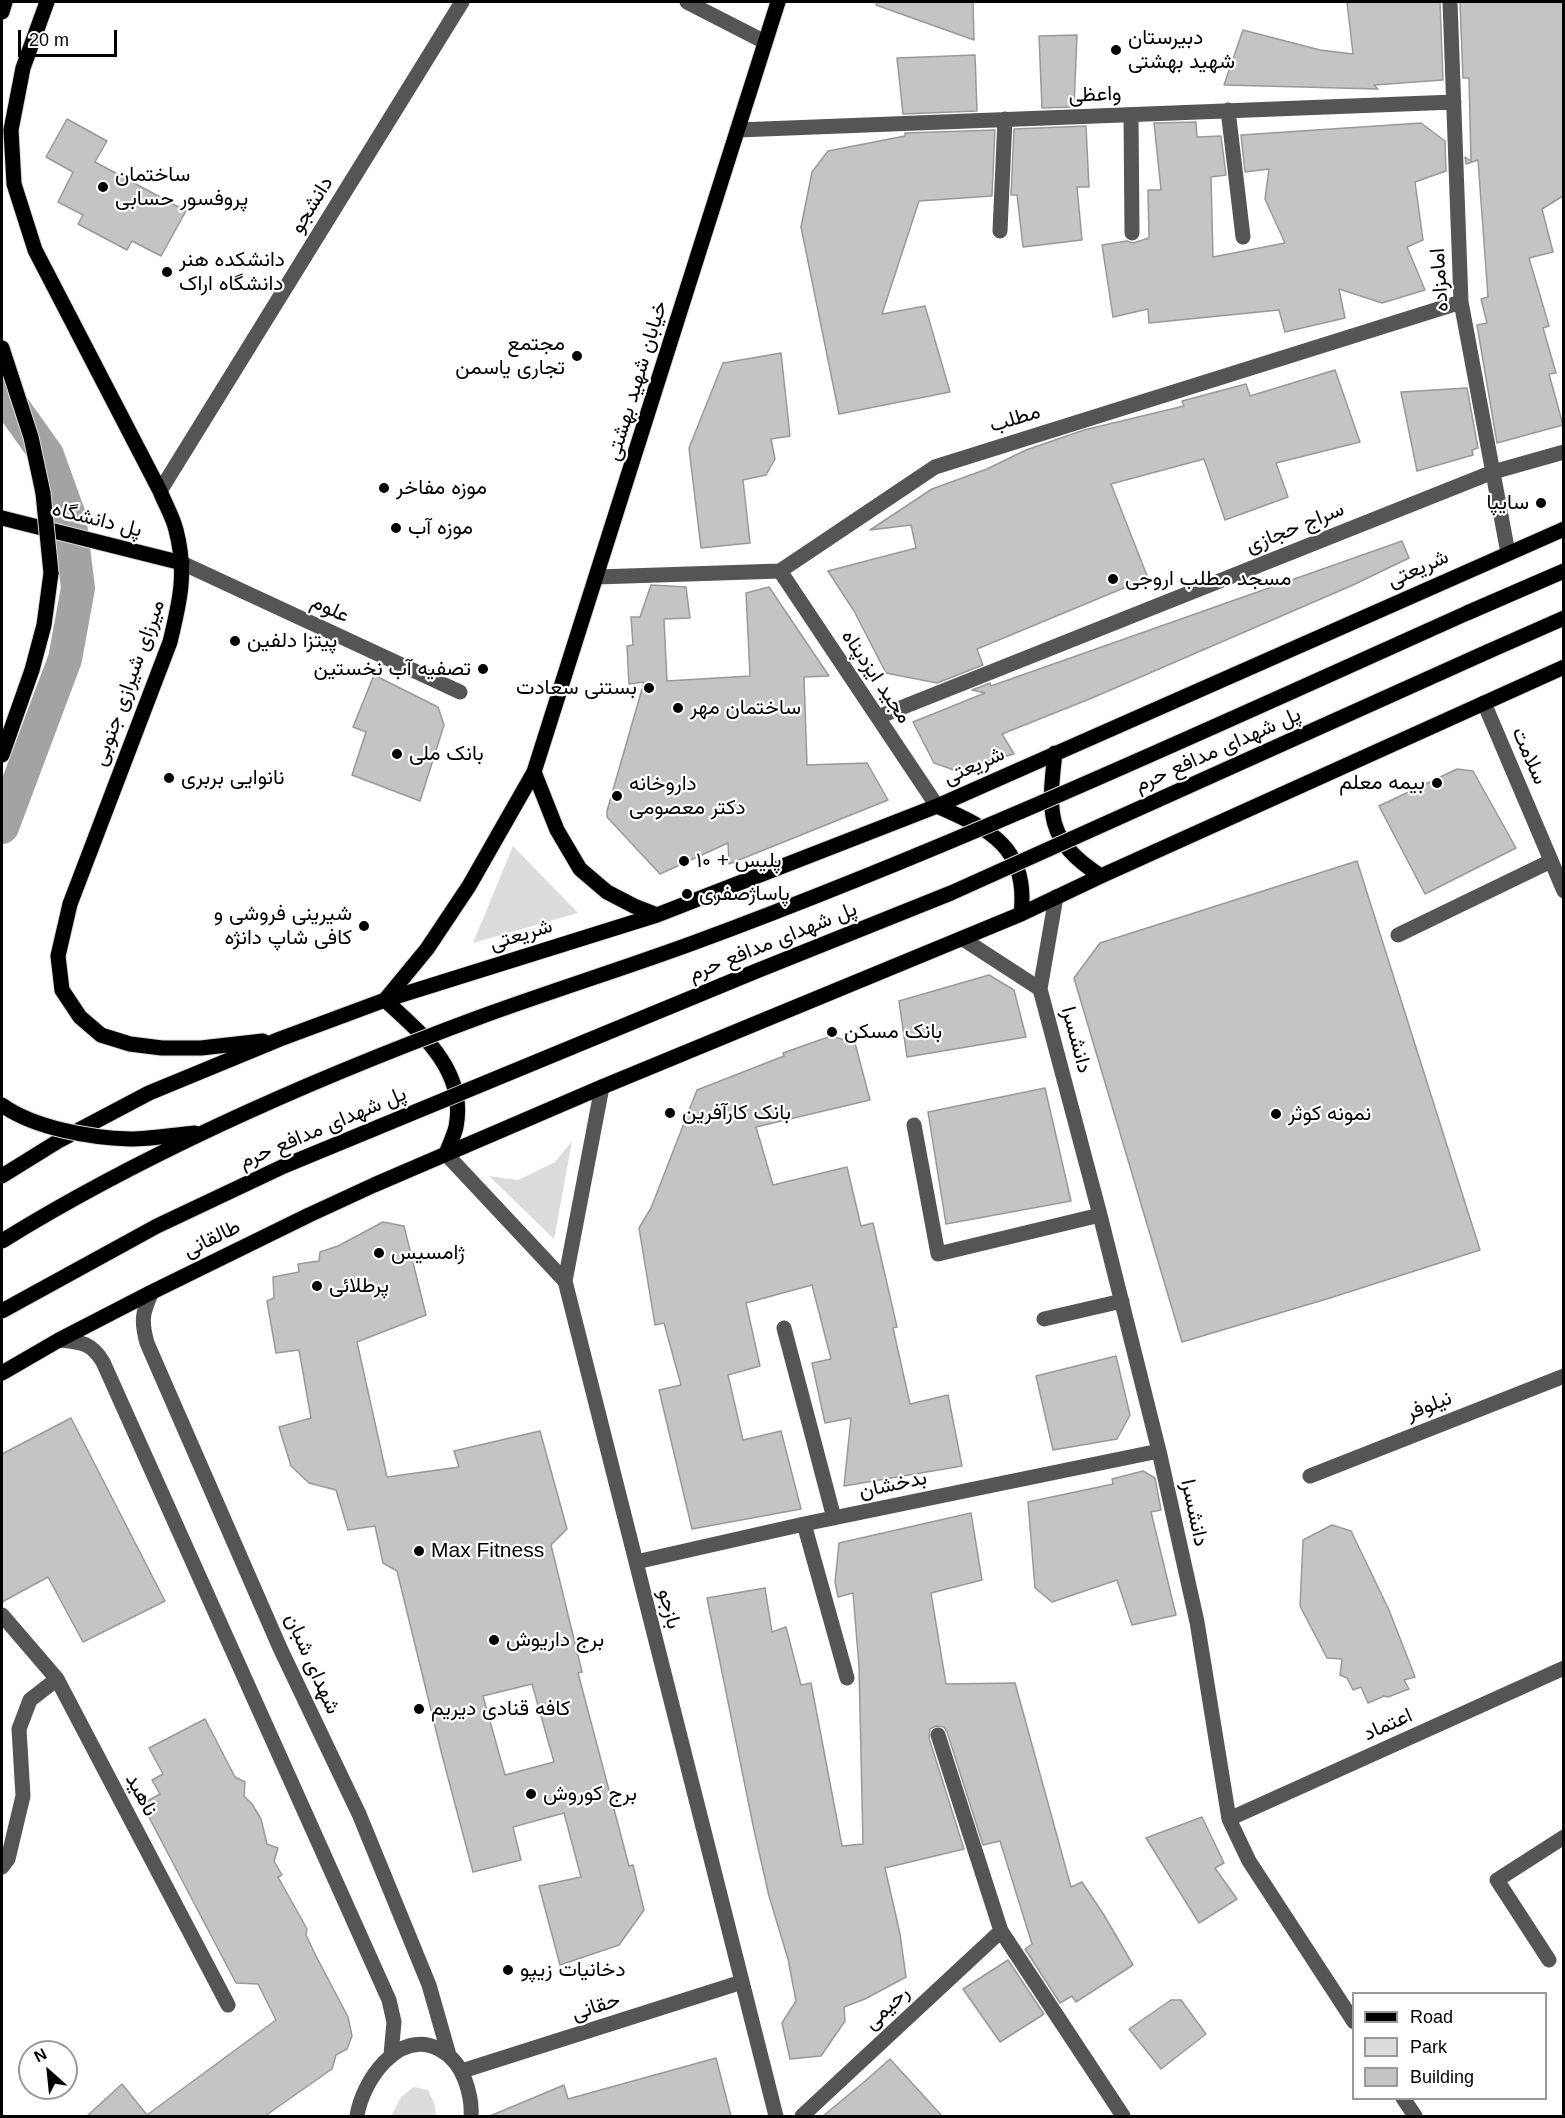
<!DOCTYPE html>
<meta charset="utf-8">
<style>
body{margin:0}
#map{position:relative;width:1565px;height:2118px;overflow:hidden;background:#fff;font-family:Arial,sans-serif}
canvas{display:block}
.frame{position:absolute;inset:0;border:3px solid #000;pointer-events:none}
.legend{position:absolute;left:1352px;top:1992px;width:195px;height:108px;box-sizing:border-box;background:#fff;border:2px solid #999;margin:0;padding:8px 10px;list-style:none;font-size:18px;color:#000}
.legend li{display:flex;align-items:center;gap:12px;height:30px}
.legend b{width:30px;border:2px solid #999}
.north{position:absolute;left:18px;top:2040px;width:60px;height:60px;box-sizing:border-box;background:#fff;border:2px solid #999;border-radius:50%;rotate:333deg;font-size:16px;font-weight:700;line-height:24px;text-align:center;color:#000}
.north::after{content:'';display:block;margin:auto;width:21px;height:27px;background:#000;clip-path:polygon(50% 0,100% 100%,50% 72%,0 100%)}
.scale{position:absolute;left:18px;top:30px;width:99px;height:27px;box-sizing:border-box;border:3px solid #000;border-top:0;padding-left:8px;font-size:18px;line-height:21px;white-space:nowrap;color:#000;-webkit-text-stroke:4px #fff;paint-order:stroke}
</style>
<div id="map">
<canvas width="1565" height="2118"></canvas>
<div class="frame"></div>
<ul class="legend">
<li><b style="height:8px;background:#000"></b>Road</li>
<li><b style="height:16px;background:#dcdcdc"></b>Park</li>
<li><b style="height:16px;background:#c4c4c4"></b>Building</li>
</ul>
<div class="north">N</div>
<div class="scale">20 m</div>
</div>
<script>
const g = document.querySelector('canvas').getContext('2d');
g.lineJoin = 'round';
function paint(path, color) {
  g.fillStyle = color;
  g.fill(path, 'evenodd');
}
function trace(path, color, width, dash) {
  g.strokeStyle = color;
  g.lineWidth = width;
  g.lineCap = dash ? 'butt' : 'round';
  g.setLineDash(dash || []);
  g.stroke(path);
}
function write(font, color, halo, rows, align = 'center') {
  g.font = font + ' Arial,Vazirmatn,sans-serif';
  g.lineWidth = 4.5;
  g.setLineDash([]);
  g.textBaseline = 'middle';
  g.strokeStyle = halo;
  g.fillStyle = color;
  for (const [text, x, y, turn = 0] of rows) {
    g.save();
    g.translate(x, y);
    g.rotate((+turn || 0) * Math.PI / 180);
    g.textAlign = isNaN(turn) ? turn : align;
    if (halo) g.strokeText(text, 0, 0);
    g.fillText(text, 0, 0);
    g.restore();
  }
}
paint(new Path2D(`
 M513,846l65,67 -105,30z
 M572,1141l-18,98 -65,-63 29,4 37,-18z
 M414,2087l14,3 7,15 1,11h-45l10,-19z`), '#dcdcdc');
trace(new Path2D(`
 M2,392l45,63 22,61 9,72 -13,71 -63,168`), '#a3a3a3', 34);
const building = new Path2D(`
 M877,2h96l1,38 -98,-35z
 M1347,2h93l3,78 -69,5 4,4 -154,-4 19,-55 77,20 33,4z
 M1460,2h103v194l-21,13 11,43 -24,6 20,68 -6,2 13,45 -7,1 14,51 -66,18 -20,-118 10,-2 -6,-24 7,-2 -10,-137 -12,4 -1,-7 6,4 -2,-83h-6z
 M1077,35l-3,72 -32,1 -3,-72z
 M975,55l2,56 -74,3 -6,-56z
 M67,119l40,22 -12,21 91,49 -25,45 -29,-15 -5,9 -49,-26 5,-9 -25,-13 15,-30 -27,-15z
 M1196,122l1,15 24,-1 5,39 -15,2 2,80 72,-14 -20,-44 4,-30 -24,3 -4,-37 180,-12 24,18 1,30 -31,11 8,58 -16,7 18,43 -43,13 -43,-14 6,29 -60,14 -6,-22 -130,13 -1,-14 -35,8 -11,-72 25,-4 6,2 16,-5 -1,-48h13l-7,-67z
 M1086,126l3,61h-12l5,53 -59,7 -6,-52h-6l3,-66z
 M995,130l-3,66 -73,5 -37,113 43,-8 25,86 -111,22 -38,-187 11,-55 16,-21 77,-15v-3z
 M781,353l9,83 -19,3 4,20 -9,16 -23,5 7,63 -49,5 -12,-100 34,-85z
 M1335,370l25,72 -84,21 12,34 -63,23 -21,-61 -93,25 37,94 -171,71 6,16 -46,18 -51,-10 -32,-62 -26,-40 88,-23 -5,-23 -41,5 62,-41 55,-20 39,-19 58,-20 100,-24 -2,-5 64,-17 4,12z
 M1467,388l11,60 -6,2 1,5 -56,16 -16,-79z
 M1402,541l7,17 -56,27 -261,113 -90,36 12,20 -60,16 -20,-7 -21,-41 72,-29 -13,-3 18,-7 1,3z
 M651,585l35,2 4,31 -26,1 3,62 83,-5 -4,-83 23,-6 60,89 -25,1 3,88 60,-2 21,37 -159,64 -1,-21 -68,31 -53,-57v-6l37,-129 -15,2 -2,-38 6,-1 -2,-28h9z
 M374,675l64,32 6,18 -24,76 -68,-26 14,-43 -13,-5z
 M1457,769l16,2 43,77 -91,46 -46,-88z
 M1357,861l123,389 -150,48 -148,44 -108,-364 26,-35z
 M989,975l25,15 12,47 -119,20 -8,-56z
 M831,1036l24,7 15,57 -114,27 17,58 74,-18 14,59 12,-3 24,104 -4,1 17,76 38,-9 14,71 -118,20 7,-68 -26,5 -13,-60 19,-4 -19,-74 -66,18 14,63 -32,9 15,65 38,-9 20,78 -109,20 -33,-139 22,-5 -17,-62 -9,2 -16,-97 12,-20 46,-118 87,-34 -1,-3z
 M1045,1088l26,113 -125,23 -18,-112z
 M383,1222l21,4 22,89 -69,27 30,135 72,-10 -5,-16 86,-20 27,98 -16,16 31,127 -4,1 51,193 4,-1 11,45 -25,35 -59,20 -21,-79 42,-9 -17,-64 -51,14 8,33 -48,12 -31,-117 -45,-184 -14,-8 -8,-37 -27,4 -12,-40 -27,-7 -18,-17 -12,-39 32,-9 -12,-68 -23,3 -9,-52 7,-3 -1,-21 26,-5 -1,-8 21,-3 1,-9 18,-6zM532,1684l22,78 -49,13 -22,-79z
 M1116,1356l14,59 -13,24 -64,11 -17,-74z
 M71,1418l94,183 -82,41 -35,-65 -46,25v-148z
 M1143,1471l12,7 6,32 -10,2 25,103 -44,10 -15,-45 -65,22 -17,-14 -7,-86 85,-18 -1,-5z
 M971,1513l11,67 -51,13 15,91 69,-1 56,204 11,-5 22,33 29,50 -57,37 -4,-6 -12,7 -35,-54 7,-5 -32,-103 -17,4 -36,-113 -3,-5 -8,-1 -6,3 -1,9 35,111 -79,19 15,66 6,43 -41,22 -21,8 1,14 -24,35 -31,3 -8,-36 14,-22 -8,-42 -19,-63 -15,-66 -47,-232 58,-10 7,44 14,-5 15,58 10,-2 31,163 21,-2 -4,-178 -6,-73 -15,4 -3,-15 4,-39z
 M1332,1525l19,6 38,79 26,67 -11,3 5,9 -21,8 -4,-1 -16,7 -7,-16 -8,3 -6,-12 -7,-3 2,-16 -15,-1 -27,-52 3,-66z
 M205,1719l30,58 10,5 -1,14 8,8 9,15 6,25 11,4 -4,13 8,14 -4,2 29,52 -1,6 10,21 32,61 4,19 -5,13 -11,6 -4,14 -67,47h-178l35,-32 25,31 129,-95 -18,-36 -22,-1 -94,-179 18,-10 -8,-14 11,-6 -14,-26z
 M1202,1817l22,46 -9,5 22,31 -38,24 -53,-85z
 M1008,1960l36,54 -44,28 -37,-53z
 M1171,2000h10l25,34 -45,35 -32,-40z
 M716,2058l15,58h-241l74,-31 4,14z
 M890,2059l52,57h-119l41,-34z`);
paint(building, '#c4c4c4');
trace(building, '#999', 1.5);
const major = new Path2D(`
 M47,2l-24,66 -12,62 3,54 21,66 125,241c5,13 13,26 16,39 11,42 4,71 -6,112l-100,262 -12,52 4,34 18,27 21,18 29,9 32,4h39l62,-7
 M2,12l3,-10
 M2,348l29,89 12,56
 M2,518l180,45
 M1467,613l97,-42
 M1487,652l77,-34
 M1055,753c-7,60 -9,88 46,123
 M2,755l30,-85 12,-45 7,-52
 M534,772l23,58 23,39 27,23 27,14 23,9
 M937,806c53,23 92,42 84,108
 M385,1000l42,-51 42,-63 65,-114 244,-770
 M385,1000c37,34 82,71 71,127 -2,9 -7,18 -10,27
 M2,1176l58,-36 89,-47 131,-54 105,-39 272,-85 280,-109 627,-277
 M2,1373l57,-33 93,-48 157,-77 65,-30 228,-98 419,-173 80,-38 463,-209`);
trace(major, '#dbdbdb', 17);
trace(new Path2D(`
 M687,2l78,40
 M1450,2l11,300 47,251
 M1228,110l15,127
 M1131,115l1,118
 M738,130l716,-28
 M1000,231l5,-112
 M160,491l302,-489
 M182,563l278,129
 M780,571l157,235
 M597,577l183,-6 155,-104 526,-165
 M1484,703l80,188
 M878,717l615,-245 71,-20
 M1056,897l-16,92 60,226 59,236 38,171 32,197 20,42 105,161
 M1398,935l153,-74
 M963,939l77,50
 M914,1125l24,129 162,-39
 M446,1154l119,127 211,835
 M565,1281l37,-194
 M152,1292c-10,21 -11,29 -5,51l133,305 79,166 70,171 20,70
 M1044,1319l78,-18
 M784,1328l50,190
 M59,1340c21,2 32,2 44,22l286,638 5,22 -3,33
 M1310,1476l254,-100
 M804,1524l43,154
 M636,1562l168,-38 355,-73
 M2,1615l55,64 171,326
 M938,1735l63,196 122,185
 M1229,1819l335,-151
 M2,1867l6,-8 15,-63 -4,-67 11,-29 27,-21
 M1549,1960l-52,-80 67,-43
 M462,2071l280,-89
 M1403,2098l12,18
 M357,2116c5,-34 41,-88 82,-67 13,7 21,17 26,31 4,11 7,24 6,36
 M802,2116l199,-185`), '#555', 15);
trace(major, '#000', 15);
const majorBridge = new Path2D(`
 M43,493l8,80
 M2,1105c32,23 89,33 128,34 21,0 43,-4 65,-6
 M2,1241c147,-91 316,-164 478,-224 71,-26 142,-48 213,-74 263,-97 518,-215 774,-330
 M2,1311l155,-85 127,-60 470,-194 197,-79 536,-241`);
trace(majorBridge, '#dbdbdb', 17, []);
trace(majorBridge, '#000', 15);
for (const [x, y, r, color] of [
 [1116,50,6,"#000"],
 [103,187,6,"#000"],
 [167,272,6,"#000"],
 [577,356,6,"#000"],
 [384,488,6,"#000"],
 [1541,503,6,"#000"],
 [396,528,6,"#000"],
 [1113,579,6,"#000"],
 [235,641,6,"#000"],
 [483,669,6,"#000"],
 [649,688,6,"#000"],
 [678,708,6,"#000"],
 [397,754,6,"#000"],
 [169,778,6,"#000"],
 [1437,783,6,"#000"],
 [617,796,6,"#000"],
 [684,861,6,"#000"],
 [687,894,6,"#000"],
 [364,926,6,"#000"],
 [832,1032,6,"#000"],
 [670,1113,6,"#000"],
 [1276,1114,6,"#000"],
 [379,1253,6,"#000"],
 [317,1286,6,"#000"],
 [419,1551,6,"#000"],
 [494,1640,6,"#000"],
 [419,1709,6,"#000"],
 [531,1794,6,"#000"],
 [508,1970,6,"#000"]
]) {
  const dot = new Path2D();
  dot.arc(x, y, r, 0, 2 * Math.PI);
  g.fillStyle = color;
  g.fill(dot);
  trace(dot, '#fff', 2);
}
write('21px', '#000', '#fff', [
 ["دبیرستان",1128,38],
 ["شهید بهشتی",1128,62],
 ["ساختمان",115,175],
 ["پروفسور حسابی",115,199],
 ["دانشکده هنر",179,260],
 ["دانشگاه اراک",179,284],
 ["مجتمع",565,344,"right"],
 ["تجاری یاسمن",565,368,"right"],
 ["موزه مفاخر",396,488],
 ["سایپا",1529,503,"right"],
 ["موزه آب",408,528],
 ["مسجد مطلب اروجی",1125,579],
 ["پیتزا دلفین",247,641],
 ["تصفیه آب نخستین",471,669,"right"],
 ["بستنی سعادت",637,688,"right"],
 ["ساختمان مهر",690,708],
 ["بانک ملی",409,754],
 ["نانوایی بربری",181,778],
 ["بیمه معلم",1425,783,"right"],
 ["داروخانه",629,784],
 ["دکتر معصومی",629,808],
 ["پلیس + ۱۰",696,861],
 ["پاساژصفری",699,894],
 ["شیرینی فروشی و",352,914,"right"],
 ["کافی شاپ دانژه",352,938,"right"],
 ["بانک مسکن",844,1032],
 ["بانک کارآفرین",682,1113],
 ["نمونه کوثر",1288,1114],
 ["ژامسیس",391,1253],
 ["پرطلائی",329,1286],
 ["Max Fitness",431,1551],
 ["برج داریوش",506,1640],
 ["کافه قنادی دیریم",431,1709],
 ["برج کوروش",543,1794],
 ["دخانیات زیپو",520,1970]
], 'left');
write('21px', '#000', '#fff', [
 ["واعظی",1095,95,-2],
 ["دانشجو",312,205,-58],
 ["امامزاده",1440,280,-94],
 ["خیابان شهید بهشتی",637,381,-73],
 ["مطلب",1015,419,-17],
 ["پل دانشگاه",97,520,14],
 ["سراج حجازی",1295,528,-22],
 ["شریعتی",1418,569,-24],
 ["علوم",330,609,25],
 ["مجید ایزدپناه",876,677,56],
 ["میرزای شیرازی جنوبی",129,683,-70],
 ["پل شهدای مدافع حرم",1218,750,-24],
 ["سلامت",1529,756,67],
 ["شریعتی",974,766,-24],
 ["شریعتی",521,935,-17],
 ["پل شهدای مدافع حرم",773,942,-22],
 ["دانشسرا",1076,1040,75],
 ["پل شهدای مدافع حرم",323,1128,-23],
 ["طالقانی",212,1239,-26],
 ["نیلوفر",1429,1406,-21],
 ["بدخشان",893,1485,-12],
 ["دانشسرا",1194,1513,78],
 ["بازجو",669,1609,76],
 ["شهدای شبان",312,1664,66],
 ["اعتماد",1388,1725,-24],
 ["ناهید",141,1795,62],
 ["حقانی",596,2007,-18],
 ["رحیمی",887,2008,-43]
]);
</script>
